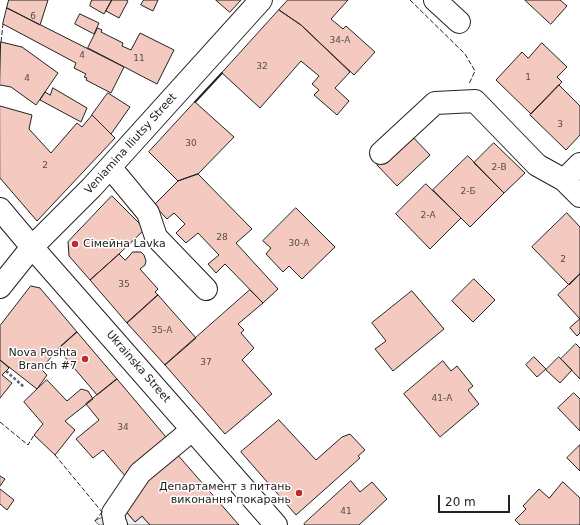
<!DOCTYPE html>
<meta charset="utf-8">
<style>
body{margin:0}
#map{position:relative;width:580px;height:525px;overflow:hidden;background:#fff;font-family:"DejaVu Sans",sans-serif}
canvas{display:block}
.scale{position:absolute;left:438px;top:495px;width:72px;height:18px;box-sizing:border-box;border:2px solid #222;border-top:0;padding-left:5px;font-size:12px;line-height:14px;white-space:nowrap;color:#222;-webkit-text-stroke:3px #fff;paint-order:stroke}
</style>
<div id="map">
<canvas width="580" height="525"></canvas>
<div class="scale">20 m</div>
</div>
<script>
const g = document.querySelector('canvas').getContext('2d');
g.lineJoin = 'round';
function paint(path, color) {
  g.fillStyle = color;
  g.fill(path, 'evenodd');
}
function trace(path, color, width, dash) {
  g.strokeStyle = color;
  g.lineWidth = width;
  g.lineCap = dash ? 'butt' : 'round';
  g.setLineDash(dash || []);
  g.stroke(path);
}
function write(font, color, halo, rows, align = 'center') {
  g.font = font + ' "DejaVu Sans",sans-serif';
  g.lineWidth = 3;
  g.setLineDash([]);
  g.textBaseline = 'middle';
  g.strokeStyle = halo;
  g.fillStyle = color;
  for (const [text, x, y, turn = 0] of rows) {
    g.save();
    g.translate(x, y);
    g.rotate((+turn || 0) * Math.PI / 180);
    g.textAlign = isNaN(turn) ? turn : align;
    if (halo) g.strokeText(text, 0, 0);
    g.fillText(text, 0, 0);
    g.restore();
  }
}
const parking = new Path2D(`
 M123,508l12,14 7,-6 8,9h-51l-4,-4z`);
paint(parking, '#ededed');
trace(parking, '#6f6f6f', 1);
const building = new Path2D(`
 M9,0h39l-8,25 -33,-17z
 M92,0h20l-8,14 -14,-8z
 M112,0h14l2,1 -9,17 -13,-7z
 M144,0h14l-5,11 -12,-6z
 M216,0h25l-11,12z
 M288,0h60l-17,19 12,10 3,-3 29,26 -21,23 -53,-50 -22,-15z
 M525,0h35l7,6 -16,18z
 M7,8l117,59 -13,26 -25,-13 1,-2 -3,-1 2,-3 -12,-6 2,-5 -73,-39z
 M279,10l22,15 49,47 -15,16 14,13 -12,14 -23,-20 5,-5 -7,-6 7,-8 -18,-15 -41,47 -38,-35z
 M80,14l19,9 -5,11 -19,-10z
 M98,28l4,2 -1,2 22,11 -1,3 9,4 9,-17 34,17 -17,34 -69,-36z
 M1,42l21,5 36,26 -22,32 -25,-18 -11,-2z
 M542,43l25,24 -10,10 5,5 -31,32 -35,-34 26,-28 6,6z
 M559,85l21,21v29l-14,15 -36,-35z
 M53,88l34,20 -6,14 -41,-22 5,-8 5,3z
 M108,93l22,14 -19,27 -19,-19z
 M195,102l39,35 -36,37 -20,7 -29,-29z
 M0,106l32,9 -3,14 22,24 26,-30 5,4 10,-12 23,23 -78,83 -37,-43z
 M410,134l20,21 -33,31 -20,-21z
 M494,143l31,30 -21,20 -30,-30z
 M468,156l36,37 -34,34 -37,-37z
 M198,174l54,55 -16,14 42,46 -15,14 -38,-39 -9,9 -8,-9 11,-9 -21,-22 -12,10 -10,-10 9,-9 -11,-11 -7,6 -13,-14 24,-24z
 M426,184l35,34 -31,31 -34,-35z
 M112,196l33,33 -26,25 -29,26 -21,-24 -1,-14z
 M296,208l39,39 -33,32 -13,-13 -6,6 -17,-18 5,-6 -8,-7z
 M567,213l13,14v47l-11,11 -37,-38z
 M133,252h8l3,3 2,6 -1,4 -5,4 18,20 -3,3 3,3 -31,28 -37,-43 29,-26 6,6z
 M580,274v45l-22,-24z
 M474,279l21,21 -22,22 -21,-21z
 M31,286l9,2 37,44 -19,17 -17,20 6,6 -10,14 -37,-29v-34z
 M250,290l13,13 -25,21 6,6 -3,3 13,15 -12,12 30,34 -47,40 -60,-69z
 M412,291l32,38 -51,42 -18,-22 11,-8 -14,-18z
 M158,295l38,43 -31,27 -38,-42z
 M580,319v14l-3,3 -7,-8z
 M77,332l40,47 -20,16 -39,-46z
 M576,344l4,4v31l-19,-20z
 M534,357l12,12 -9,8 -11,-12z
 M559,357l13,13 -12,13 -14,-13z
 M0,360l9,8 -7,7 10,8 -12,15z
 M443,361l8,10 6,-5 16,20 -5,4 11,14 -39,33 -36,-43z
 M117,379l49,58 -33,28 -7,12 -23,-27 -10,8 -17,-19 23,-19 -13,-16z
 M47,380l20,21 14,-12 7,2 5,8 -28,22 10,9 -20,25 -21,-20 9,-11 -19,-22z
 M574,393l6,6v32l-22,-23z
 M279,420l37,40 26,-23 8,-3 15,16 -7,6 2,2 -64,57 -55,-63z
 M580,445v26l-13,-13z
 M176,453l63,72h-89l-8,-9 -7,6 -12,-14 23,-30z
 M0,476l5,3 -5,7z
 M351,481l9,11 12,-10 15,17 -28,26h-54l-1,-1z
 M563,482l17,16v27h-60l-5,-5 11,-11 -3,-3 16,-17 10,9z
 M0,489l14,11 -7,10 -7,-6z`);
paint(building, '#f3c9c0');
trace(building, '#222', 1);
const minor = new Path2D(`
 M435,0l24,22
 M381,153l54,-50 40,-2 62,64 27,15 16,16
 M110,167l38,46 8,24 50,52
 M564,180l16,-16
 M0,209l32,38 244,278
 M0,287l32,-40 60,-60 169,-187
 M116,525l-1,-1 -2,-11 27,-40 52,-43`);
trace(minor, '#222', 24);
trace(new Path2D(`
 M6,371l18,16`), '#646464', 2.5, [3, 2]);
trace(minor, '#fff', 22);
trace(new Path2D(`
 M410,0l55,54 10,17 -6,13
 M1,42l2,-18
 M0,422l28,23 6,-10
 M55,455l47,57
 M95,521l8,-10`), '#222', 1, [5, 2]);
trace(new Path2D(`
 M195,102l27,-29`), '#222', 2);
for (const [x, y, r, color] of [
 [75,244,4,"#c62828"],
 [85,359,4,"#c62828"],
 [299,493,4,"#c62828"]
]) {
  const dot = new Path2D();
  dot.arc(x, y, r, 0, 2 * Math.PI);
  g.fillStyle = color;
  g.fill(dot);
  trace(dot, '#fff', 1.5);
}
write('9px', '#564c4a', null, [
 ["6",33,17],
 ["34-А",340,41],
 ["4",82,56],
 ["11",139,59],
 ["32",262,67],
 ["1",528,78],
 ["4",27,79],
 ["3",560,125],
 ["30",191,144],
 ["2",45,166],
 ["2-В",499,168],
 ["2-Б",468,192],
 ["2-А",428,216],
 ["28",222,238],
 ["30-А",299,244],
 ["2",563,260],
 ["35",124,285],
 ["35-А",162,331],
 ["37",206,363],
 ["41-А",442,399],
 ["34",123,428],
 ["41",346,512]
]);
write('11px', '#222', '#fff', [
 ["Veniamina Iliutsy Street",131,144,-48],
 ["Ukrainska Street",138,367,49]
]);
write('11px', '#222', '#fff', [
 ["Сімейна Lavka",83,244,"left"],
 ["Nova Poshta",77,353],
 ["Branch #7",77,366],
 ["Департамент з питань",291,487],
 ["виконання покарань",291,500]
], 'right');
</script>
